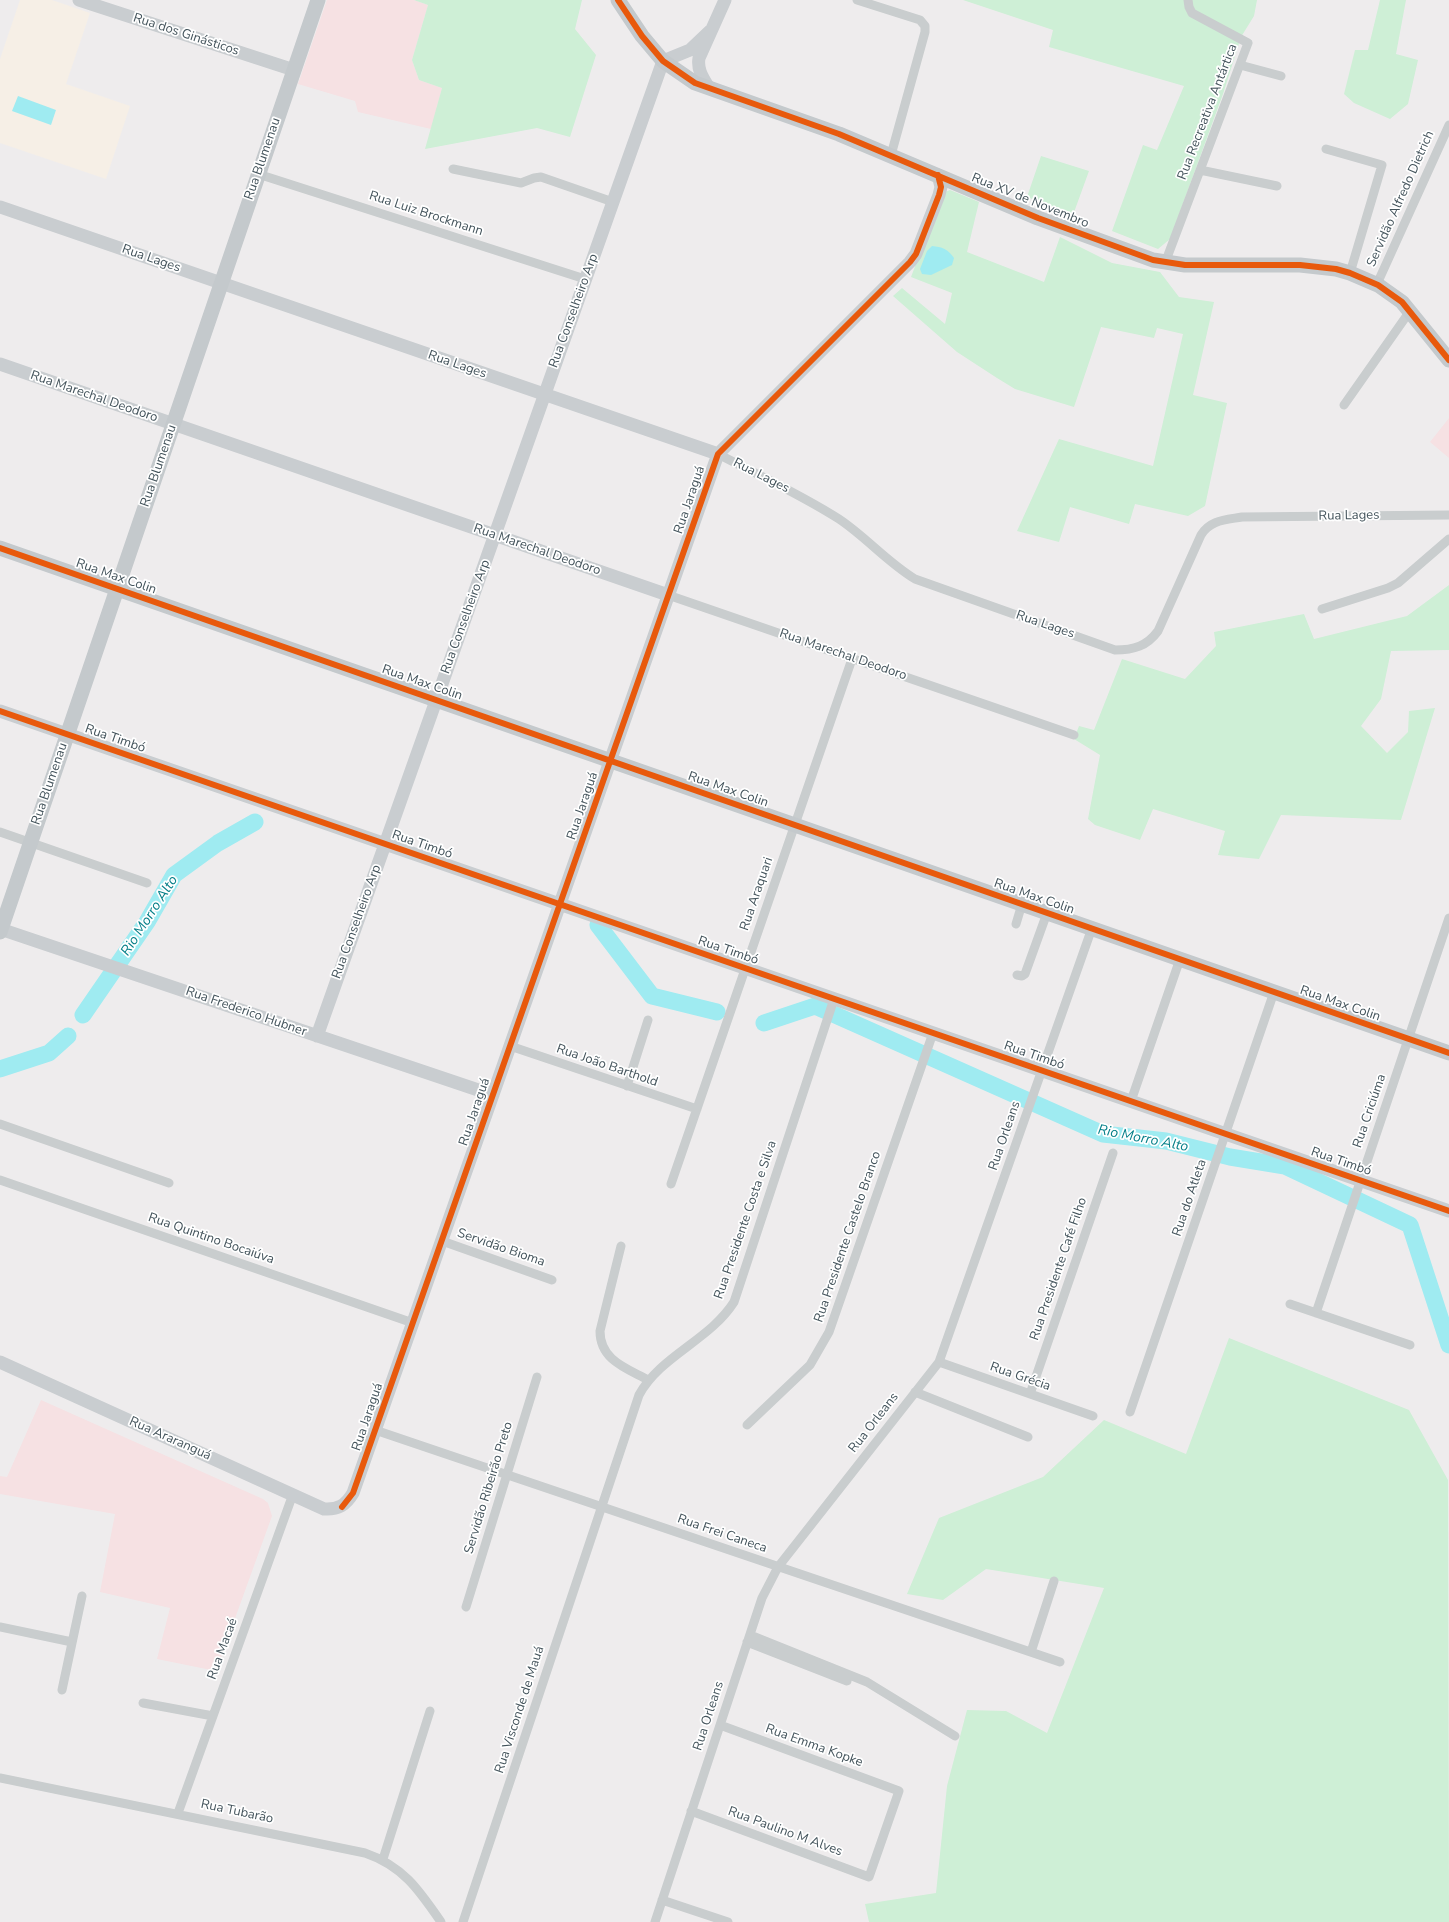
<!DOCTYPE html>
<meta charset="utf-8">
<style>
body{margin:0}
canvas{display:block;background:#eeeced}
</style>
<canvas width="1449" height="1922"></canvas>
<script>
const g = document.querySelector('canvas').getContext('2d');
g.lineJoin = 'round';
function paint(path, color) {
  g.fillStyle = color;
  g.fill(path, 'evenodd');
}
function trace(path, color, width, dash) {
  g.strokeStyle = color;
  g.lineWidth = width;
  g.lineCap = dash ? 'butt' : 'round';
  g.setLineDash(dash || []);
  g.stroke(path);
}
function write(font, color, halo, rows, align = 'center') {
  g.font = font + ' "Nunito Sans",sans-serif';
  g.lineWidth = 3.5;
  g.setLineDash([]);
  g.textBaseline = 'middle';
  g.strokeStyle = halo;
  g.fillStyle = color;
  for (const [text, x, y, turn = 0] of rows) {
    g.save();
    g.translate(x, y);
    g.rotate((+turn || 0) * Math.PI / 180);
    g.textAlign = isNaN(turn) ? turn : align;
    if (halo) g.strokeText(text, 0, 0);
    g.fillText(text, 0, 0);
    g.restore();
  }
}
paint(new Path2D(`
 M20,0h32l38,13 -24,71 64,22 -24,73 -106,-36v-84z`), '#f6efe6');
paint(new Path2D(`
 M327,0h87l14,5 -16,55 7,20 23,8 -11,41 -73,-17 -3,-11 -57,-17z
 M1449,418v40l-19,-16z
 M41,1400l222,99 5,4 4,13 -56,155 -59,-12 13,-51 -70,-16 15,-78 -115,-20v-18l7,1z`), '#f6e1e3');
paint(new Path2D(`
 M414,0h168l-7,29 21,26 -26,82 -33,-9 -112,21 17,-61 -23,-8 -7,-20 16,-55z
 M963,0h294l-3,16 -13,21 -18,57 -53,145 -12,10 -46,-18 31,-86 14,5 27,-64 -135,-39 4,-17z
 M1380,0h26l-10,54 22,6 -10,44 -18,15 -36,-16 -10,-9 11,-44h13z
 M1041,156l48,15 -16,44 -46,-18z
 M950,190l29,12 -12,50 77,30 16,-45 52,26 48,9 19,25 35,5 -21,93 34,8 -22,103 -17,10 -53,-12 -6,20 -59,-17 -11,35 -42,-11 42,-92 94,27 30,-132 -26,-6 -3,10 -53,-11 -27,80 -59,-18 -18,-11 -40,-26 -64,-56 9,-8 43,36 7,-31 -41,-16 32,-84z
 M1449,585v65l-58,1 -10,48 -20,27 26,27 21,-21 1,-21 26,-3 -34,112 -120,-5 -22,44 -41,-4 7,-24 -72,-22 -13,31 -45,-15 -7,-6 12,-64 -26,-16 5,-13 15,4 28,-71 63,20 31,-33 -2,-14 90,-18 10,25 93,-23z
 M1229,1338l180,72 39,70 1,442h-580l-4,-18 71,-11 11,-107 20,-76 39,1 41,22 57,-145 -118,-19 -43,31 -36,-6 32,-76 104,-41 61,-57 82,34z`), '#ceefd6');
paint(new Path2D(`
 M18,96l38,14 -5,15 -39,-14z
 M932,246c10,1 16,3 22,12l-2,7 -21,10 -9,-1 -2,-5 7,-18z`), '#9febf1');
trace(new Path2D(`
 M598,925l54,71 65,16
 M83,1015l64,-93 27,-47 44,-32 37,-21
 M764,1023l51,-17 288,128 63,7 64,16 55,9 125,59 39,120
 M0,1069l49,-16 19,-17`), '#9febf1', 17);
trace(new Path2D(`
 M857,0l63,20 5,6v6l-34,123
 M1240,65l41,11
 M1326,149l56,16 -32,108
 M453,169l68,14 13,-5 7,-1 72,25
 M1200,170l77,16
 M258,174l327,105
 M1165,263l83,-220 -56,-30 -3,-6 -1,-7
 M1377,284l72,-159
 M1344,405l66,-94
 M718,454c40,21 82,40 121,65 27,18 48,43 76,60l200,71c19,0 32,-4 43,-19l43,-96c9,-15 24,-15 41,-18l207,-2
 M668,595l406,140
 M1322,609l66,-21 10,-5 51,-44
 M0,832l147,51
 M1016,924l6,-20
 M1017,975l5,1 3,-2 22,-61
 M510,1046l187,63
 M627,1086l21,-66
 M1131,1101l49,-142
 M0,1124l169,59
 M0,1180l413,143
 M671,1184l181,-525
 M442,1241l110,39
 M621,1246l-21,85c0,29 26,37 48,49
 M1290,1304l120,41
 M1316,1313l133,-395
 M939,1362l154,54
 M915,1392l113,45
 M1030,1394l83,-241
 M1130,1412l144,-420
 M747,1425l63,-60 19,-33 104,-299
 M375,1430l685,232
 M466,1607l71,-230
 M0,1627l72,15
 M750,1635l117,47 88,54
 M747,1642l100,39
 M1031,1652l23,-71
 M62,1690l20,-94
 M143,1703l70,13
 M0,1778l365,75c38,13 54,37 76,69
 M691,1811l178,66 30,-86 -179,-66
 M178,1813l115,-319
 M383,1859l47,-148
 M662,1900l66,22
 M463,1922l176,-527c21,-39 71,-55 95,-93l100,-303
 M655,1922l107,-324 16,-31 161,-205 153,-434`), '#c9cdce', 9);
trace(new Path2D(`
 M79,0l215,70
 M709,88c-6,-10 -12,-18 -10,-30l26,-58
 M0,207l718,247
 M0,364l668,231
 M0,711l1449,500
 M0,929l493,166
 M317,1036l346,-975 27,-11 20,-19
 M0,1362l324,147c14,1 22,-4 29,-16l365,-1039 192,-192 6,-8 23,-59 2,-8 -3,-12`), '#c9cdd0', 13);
trace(new Path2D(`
 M618,0l24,36 21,25 32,22 144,51 199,84 115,42 32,5h115l36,4 14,4 28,12 24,17 47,58
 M0,548l1449,505
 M0,932l318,-932`), '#c4c9cc', 15);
trace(new Path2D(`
 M618,0l24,36 21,25 32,22 144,51 199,84 115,42 32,5h115l36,4 14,4 28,12 24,17 47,58
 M0,548l1449,505
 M0,711l1449,500
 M342,1507l11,-14 365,-1039 192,-192 6,-8 23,-59 2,-8 -3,-12`), '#e8590c', 6);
write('13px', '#43535b', '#fff', [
 ["Rua dos Ginásticos",186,35,18],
 ["Rua Recreativa Antártica",1208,112,-69],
 ["Rua Blumenau",263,159,-71],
 ["Servidão Alfredo Dietrich",1401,199,-66],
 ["Rua XV de Novembro",1030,201,22],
 ["Rua Luiz Brockmann",426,214,18],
 ["Rua Lages",151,259,19],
 ["Rua Conselheiro Arp",574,311,-70],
 ["Rua Lages",457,365,19],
 ["Rua Marechal Deodoro",94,397,19],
 ["Rua Blumenau",159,466,-71],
 ["Rua Lages",761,476,27],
 ["Rua Jaraguá",690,500,-71],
 ["Rua Lages",1349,516,-1],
 ["Rua Marechal Deodoro",537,550,19],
 ["Rua Max Colin",116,577,19],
 ["Rua Conselheiro Arp",466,617,-70],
 ["Rua Lages",1045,625,19],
 ["Rua Marechal Deodoro",843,655,19],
 ["Rua Max Colin",422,683,19],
 ["Rua Timbó",115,739,19],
 ["Rua Blumenau",50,784,-71],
 ["Rua Max Colin",728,790,19],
 ["Rua Jaraguá",583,806,-71],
 ["Rua Timbó",422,845,19],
 ["Rua Araquari",757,894,-71],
 ["Rua Max Colin",1034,897,19],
 ["Rua Conselheiro Arp",357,922,-70],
 ["Rua Timbó",728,951,19],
 ["Rua Max Colin",1340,1004,19],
 ["Rua Frederico Hubner",246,1012,19],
 ["Rua Timbó",1034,1056,19],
 ["Rua João Barthold",607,1066,19],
 ["Rua Criciúma",1370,1111,-71],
 ["Rua Jaraguá",475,1112,-71],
 ["Rua Orleans",1005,1136,-71],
 ["Rua Timbó",1341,1162,19],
 ["Rua do Atleta",1190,1198,-71],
 ["Rua Presidente Costa e Silva",746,1220,-71],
 ["Rua Presidente Castelo Branco",848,1237,-71],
 ["Rua Quintino Bocaiúva",211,1239,19],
 ["Servidão Bioma",501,1248,19],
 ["Rua Presidente Café Filho",1059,1269,-71],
 ["Rua Grécia",1020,1377,19],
 ["Rua Jaraguá",368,1417,-71],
 ["Rua Orleans",874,1423,-52],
 ["Rua Araranguá",170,1439,24],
 ["Servidão Ribeirão Preto",489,1488,-73],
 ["Rua Frei Caneca",722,1534,19],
 ["Rua Macaé",223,1649,-70],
 ["Rua Visconde de Mauá",520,1710,-72],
 ["Rua Orleans",709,1716,-72],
 ["Rua Emma Kopke",814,1746,20],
 ["Rua Tubarão",237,1812,12],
 ["Rua Paulino M Alves",785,1832,20]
]);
write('italic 14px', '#047f88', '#fff', [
 ["Rio Morro Alto",150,916,-57],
 ["Rio Morro Alto",1143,1139,11]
]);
</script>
